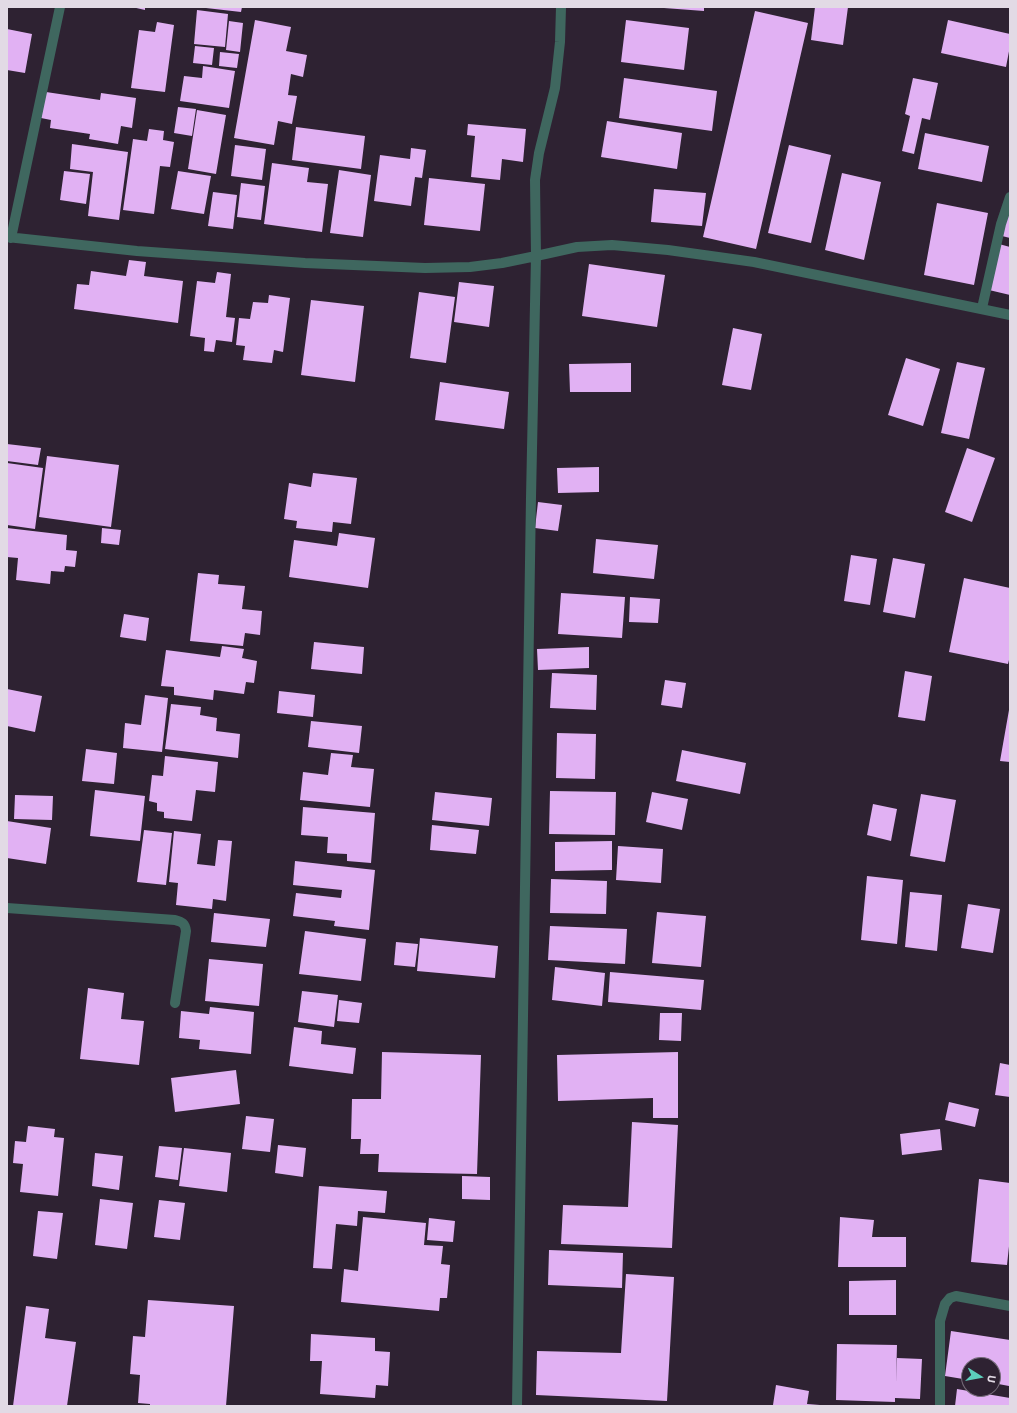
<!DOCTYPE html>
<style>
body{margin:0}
#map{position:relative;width:1017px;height:1413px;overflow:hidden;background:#2e2232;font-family:"IBM Plex Sans",sans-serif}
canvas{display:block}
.frame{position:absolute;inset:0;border:8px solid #e2dae5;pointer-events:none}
.north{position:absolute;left:961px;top:1357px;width:40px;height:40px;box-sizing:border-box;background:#2e2232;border:1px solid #766c7a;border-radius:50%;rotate:101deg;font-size:11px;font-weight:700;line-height:16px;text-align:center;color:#e2dae5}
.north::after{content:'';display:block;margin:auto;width:14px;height:18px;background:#5ccebb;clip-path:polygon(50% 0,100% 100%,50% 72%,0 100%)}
</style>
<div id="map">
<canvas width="1017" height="1413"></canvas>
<div class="frame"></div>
<div class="north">U</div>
</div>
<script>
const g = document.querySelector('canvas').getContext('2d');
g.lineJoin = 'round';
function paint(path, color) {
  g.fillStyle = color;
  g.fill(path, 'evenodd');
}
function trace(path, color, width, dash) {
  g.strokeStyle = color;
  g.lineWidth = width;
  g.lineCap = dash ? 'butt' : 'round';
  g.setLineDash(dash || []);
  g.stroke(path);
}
paint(new Path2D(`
 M132,7h13v3z
 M206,7h36l-1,5 -35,-4z
 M664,7h40v4l-40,-3z
 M815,7h33l-5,38 -32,-5z
 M197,10l31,4 -3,33 -31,-3z
 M755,11l53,12 -52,226 -53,-12z
 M255,20l36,7 -5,24 21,4 -4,22 -12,-3 -3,21 9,1 -5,28 -14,-3 -4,24 -40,-7z
 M626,20l63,8 -5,42 -63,-8z
 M948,20l62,14v12l-4,21 -65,-14z
 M229,21l14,2 -3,29 -14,-2z
 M157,22l17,3 -9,67 -34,-4 8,-58 16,2z
 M7,29l25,5 -7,39 -18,-3z
 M195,46l19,2 -2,17 -19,-2z
 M220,52l19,2 -2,14 -18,-2z
 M203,66l32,5 -6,37 -49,-7 4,-25 18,2z
 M624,78l93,13 -5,40 -93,-13z
 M913,78l25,5 -8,37 -8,-2 -8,36 -12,-3 8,-35 -5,-2z
 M46,92l54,8 1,-7 35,5 -4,30 -11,-2 -3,18 -29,-5 1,-5 -40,-6 1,-8 -10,-2z
 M178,107l18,2 -4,27 -18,-3z
 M197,110l29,5 -10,59 -28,-5z
 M607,121l75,12 -5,36 -76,-12z
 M468,124l58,5 -3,33 -21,-3 -2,21 -29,-3 4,-41 -8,-1z
 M296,127l69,9 -4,33 -69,-9z
 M149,129l15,2 -1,9 11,2 -4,25 -10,-1 -6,48 -31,-4 10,-71 14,2z
 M925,133l64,13 -7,36 -64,-13z
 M72,144l56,8 -9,68 -31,-4 5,-44 -23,-3z
 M235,145l31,4 -4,31 -31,-4z
 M789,145l42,10 -20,88 -43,-10z
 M411,148l15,2 -4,28 -7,-1 -4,29 -37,-5 6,-46 30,4z
 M272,163l37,5 -2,14 21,2 -6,48 -58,-8z
 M339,170l32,5 -8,62 -33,-4z
 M64,171l26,3 -4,30 -26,-4z
 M178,171l33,5 -7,38 -33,-5z
 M842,173l39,9 -17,78 -39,-10z
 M429,178l56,6 -5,47 -56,-6z
 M241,183l24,3 -4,34 -24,-3z
 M654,189l52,4 -4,33 -51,-4z
 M213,192l24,3 -4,34 -25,-3z
 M937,203l51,10 -14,72 -50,-10z
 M1007,215l3,1v22l-8,-2z
 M999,244l11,3v48l-21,-5z
 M129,260l17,2 -2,14 39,5 -5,42 -104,-14 3,-25 12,1 2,-14 35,5z
 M589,264l76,11 -8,52 -75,-11z
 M217,272l14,2 -5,43 9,1 -3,24 -16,-2 -2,12 -10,-1 1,-13 -15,-2 7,-55 18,2z
 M459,282l35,4 -5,41 -35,-5z
 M419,292l36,5 -9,66 -36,-5z
 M269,295l21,3 -7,54 -9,-2 -2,13 -29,-3 2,-14 -9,-1 3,-27 11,1 3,-17 15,1z
 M311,300l53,6 -9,76 -54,-7z
 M733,328l29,6 -11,56 -29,-5z
 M906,358l34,11 -17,57 -35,-11z
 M957,362l28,6 -16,71 -28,-6z
 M631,363v29h-61l-1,-28z
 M440,382l69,10 -5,37 -69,-9z
 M7,444l34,4 -3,17 -31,-4z
 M967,448l28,10 -23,64 -27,-10z
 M47,456l72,9 -8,62 -72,-10z
 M7,463l36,5 -8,61 -28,-4z
 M599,467v25l-41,1 -1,-25z
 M313,473l44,5 -6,46 -18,-2 -1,10 -36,-4 1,-7 -13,-2 5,-36 22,4z
 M538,502l24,3 -4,26 -23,-3z
 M7,528l60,7 -1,15 11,1 -2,16 -10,-1 -1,6 -13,-1 -1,13 -34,-4 2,-22 -11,-1z
 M102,528l19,2 -2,15 -18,-2z
 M339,533l36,5 -7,50 -79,-11 5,-37 43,6z
 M596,539l62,6 -4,34 -61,-6z
 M851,555l26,4 -7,46 -26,-4z
 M893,558l32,6 -10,54 -32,-6z
 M198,573l21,2 -1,9 27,2 -3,23 20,2 -2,24 -15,-2 -2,13 -53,-5z
 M964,578l46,10v68l-2,8 -59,-12z
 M561,593l64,4 -3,41 -64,-4z
 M630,597l30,2 -2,24 -29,-1z
 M124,614l25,4 -3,23 -26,-4z
 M314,642l50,5 -2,27 -51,-5z
 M222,646l22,3 -2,9 15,3 -3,22 -8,-1 -2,12 -30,-4 -1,10 -39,-5v-8l-13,-1 5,-36 54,7z
 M589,647v21l-51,2 -1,-21z
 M905,671l27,5 -7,45 -27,-4z
 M552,673l45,2 -1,35 -46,-2z
 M665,680l21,3 -4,25 -21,-3z
 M7,689l35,7 -7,36 -28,-6z
 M279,691l36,4 -2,22 -36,-4z
 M145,695l23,3 -6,54 -39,-4 2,-25 16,2z
 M171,704l30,3 -1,8 17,3 -1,13 24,3 -2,24 -73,-9z
 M1009,710h1v52l-10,-1z
 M311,721l51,5 -3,27 -51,-6z
 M557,733l39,1 -1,45 -39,-1z
 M86,749l31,4 -3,31 -32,-3z
 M682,750l64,13 -6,31 -64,-13z
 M331,753l22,2 -2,12 23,2 -4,38 -70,-7 3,-28 25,3z
 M165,756l53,6 -3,30 -19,-2 -4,31 -28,-3v-6l-7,-1v-8l-8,-2 3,-26 11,1z
 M95,790l50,6 -5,45 -50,-5z
 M550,791l66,1 -1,43 -66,-1z
 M435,792l57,6 -3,28 -57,-6z
 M652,792l36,7 -6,31 -36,-8z
 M921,794l35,6 -11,62 -35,-6z
 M15,795l38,1 -1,24 -38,-1z
 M873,804l24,5 -6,32 -24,-6z
 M303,807l72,6 -4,50 -24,-2v-7l-20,-1 1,-16 -27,-2z
 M7,821l44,7 -5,36 -39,-6z
 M432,825l47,5 -3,24 -46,-4z
 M144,830l28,3 -6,52 -29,-3z
 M174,831l27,3 -4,30 18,2 3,-26 14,1 -6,60 -13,-2 -1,10 -36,-4 2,-22 -9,-1z
 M612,841v29l-57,1v-29z
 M618,846l45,3 -2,34 -45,-3z
 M295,861l80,9 -6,60 -35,-4 1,-5 -42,-5 3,-23 45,5 1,-8 -49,-5z
 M867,876l36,4 -6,64 -36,-4z
 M551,879l56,2 -1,33 -56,-1z
 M910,892l32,3 -5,56 -32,-4z
 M968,904l32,5 -7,44 -32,-5z
 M657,912l49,4 -5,51 -49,-4z
 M214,913l56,6 -4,28 -55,-5z
 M550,926l77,3 -2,35 -77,-4z
 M305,931l61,8 -5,42 -62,-7z
 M420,938l78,8 -3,32 -78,-7z
 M396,942l22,2 -3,23 -21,-2z
 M209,959l54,5 -4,42 -54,-5z
 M555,967l50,6 -3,33 -50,-6z
 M610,972l94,8 -3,30 -93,-8z
 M88,988l36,5 -3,26 23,2 -5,44 -59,-6z
 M302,991l36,4 -4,32 -36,-5z
 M339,1000l23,3 -3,20 -22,-2z
 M210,1007l44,5 -3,42 -52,-5 1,-9 -21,-2 2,-27 28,3z
 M660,1013h22l-1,28 -22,-1z
 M294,1027l28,4 -1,13 35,4 -3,26 -64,-8z
 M382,1052l99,3 -4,119 -99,-2 1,-18h-19l1,-15h-10l1,-40h29z
 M678,1052v66h-25v-20l-95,3 -1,-46z
 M1000,1063l10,2v32l-15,-2z
 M236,1070l4,34 -65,8 -4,-34z
 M949,1102l30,7 -4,18 -30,-7z
 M246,1116l28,3 -4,33 -28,-3z
 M632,1122l46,3 -6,123 -111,-4 2,-39 65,2z
 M28,1126l27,3 -1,8 10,1 -6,58 -38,-4 3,-28 -10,-1 2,-22 11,1z
 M940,1129l2,21 -40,5 -2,-21z
 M278,1145l28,3 -3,29 -28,-4z
 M159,1146l23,2 -4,32 -23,-3z
 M184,1148l47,5 -4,39 -48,-6z
 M95,1153l28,3 -4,34 -27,-4z
 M462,1176l28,1v23l-28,-1z
 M979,1179l31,4v54l-3,28 -36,-3z
 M319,1186l68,5 -2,22 -27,-2 -1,15 -21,-2 -4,45 -19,-1z
 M100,1199l33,4 -6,46 -32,-4z
 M159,1200l26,3 -5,37 -26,-3z
 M38,1211l25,2 -6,46 -24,-3z
 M363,1217l63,6 -2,22 19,1 -2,18 9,1 -3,33h-7l-1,13 -98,-9 3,-33 14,2z
 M840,1217l34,3 -2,17h34v30h-68z
 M429,1218l26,3 -2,21 -26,-2z
 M549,1250l74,3 -1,35 -74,-3z
 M626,1274l48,3 -7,124 -131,-6 1,-44 84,2z
 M896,1280v35h-47v-34z
 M148,1300l86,6 -8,100h-76v-2l-12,-1 2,-28 -10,-1 3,-38 12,1z
 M26,1306l23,3 -4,29 31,4 -9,64h-54z
 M951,1331l59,9v35l-1,11 -16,-3v-18h-24v15l-24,-4z
 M311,1334l64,4v13l15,1 -2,34 -12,-1 -1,13 -55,-4 2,-33h-12z
 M837,1344l60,1 -1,38 1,-25 25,1 -2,40 -25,-1v4l-59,-2z
 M776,1385l33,6 -2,13 13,1v1l-47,-1z
 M957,1389l53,9v8h-55z`), '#e1b1f3');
trace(new Path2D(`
 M7,237l130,14 168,12 120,5 45,-1 32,-4 34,-7 -1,-76 4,-27 16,-65 5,-46 1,-35
 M11,238l49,-231
 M982,308l19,-84 9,-27
 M7,908l168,12c7,2 10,3 11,11l-11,72
 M517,1406l14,-909 5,-241 41,-9 35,-2 56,5 86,12 256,53
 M940,1406v-85l5,-17 5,-6 6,-2 54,10`), '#3f675f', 10);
</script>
